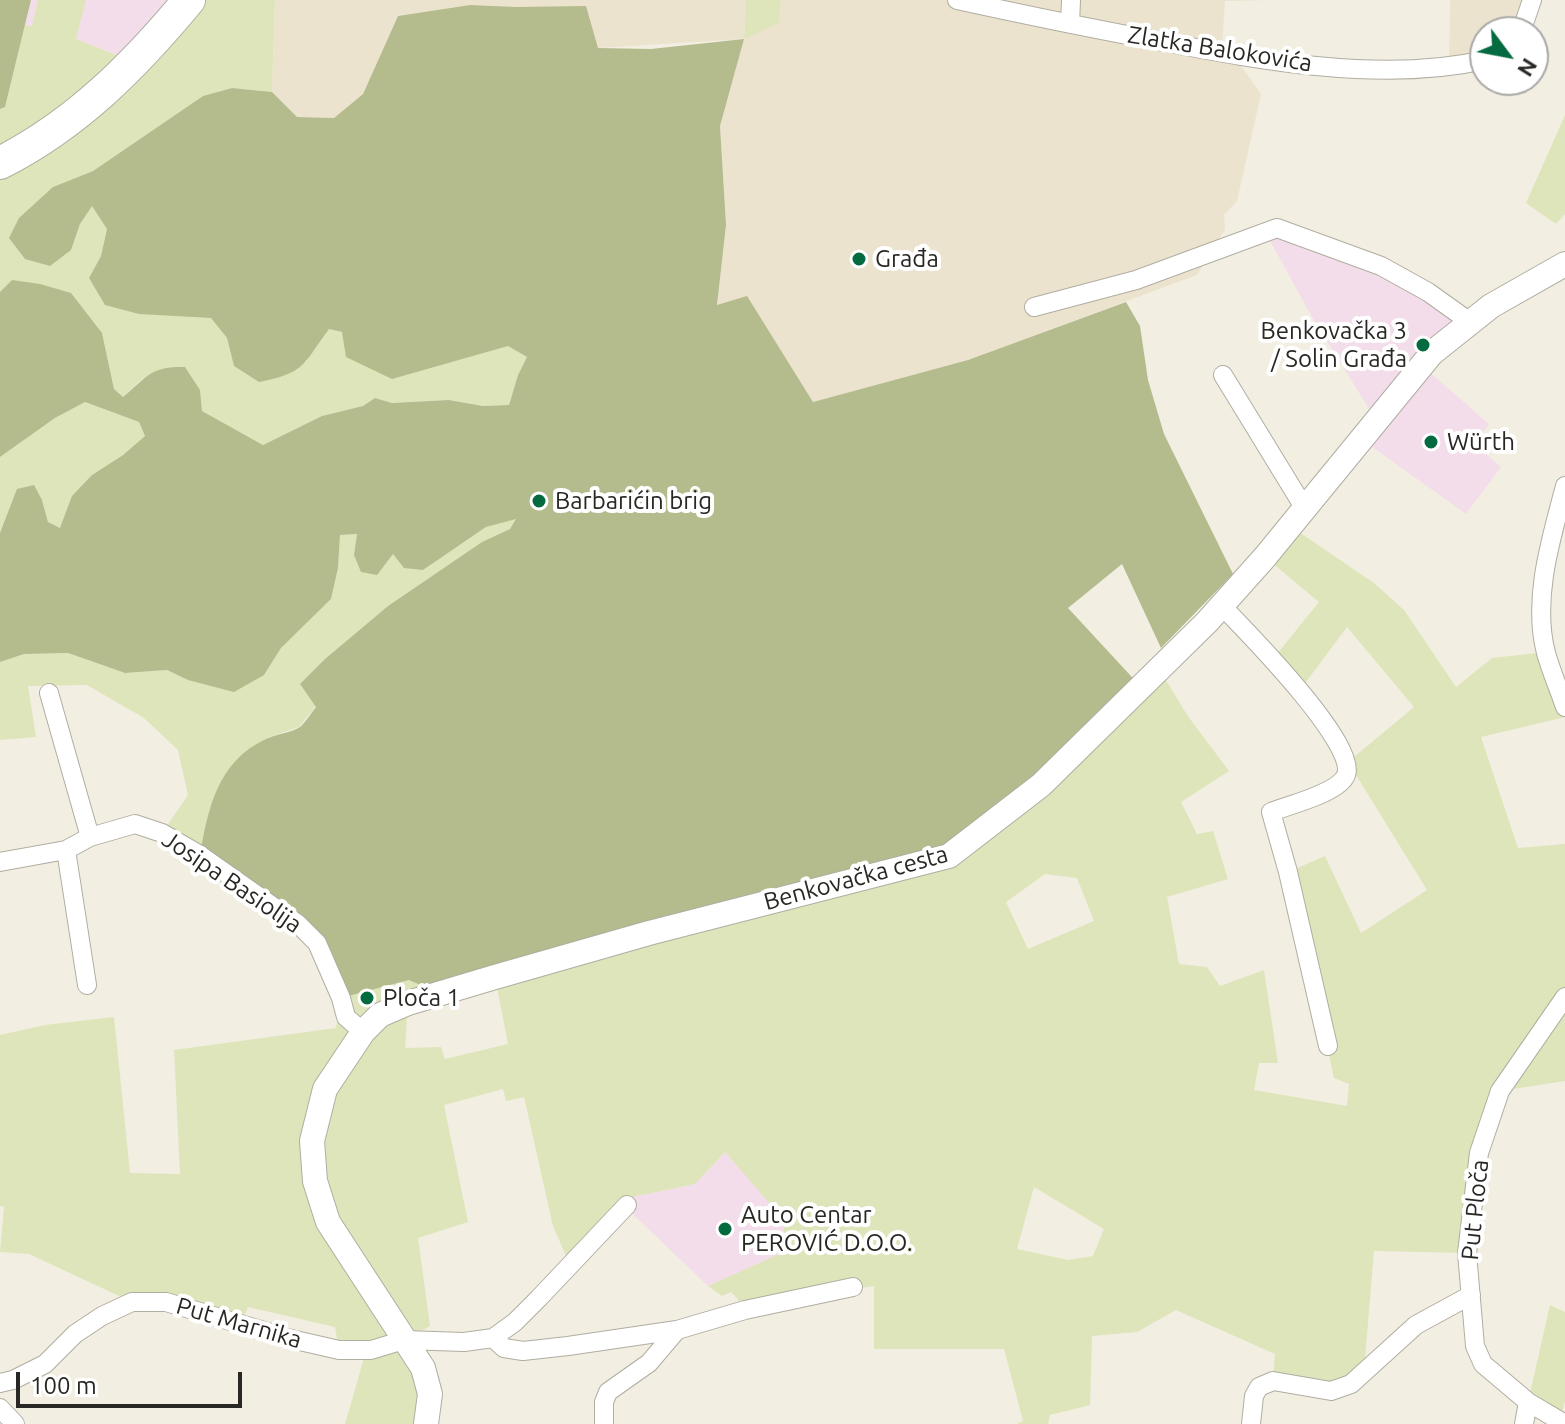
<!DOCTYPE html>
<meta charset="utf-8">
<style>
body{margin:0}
#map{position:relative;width:1565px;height:1424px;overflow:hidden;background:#f2eee2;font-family:Ubuntu,sans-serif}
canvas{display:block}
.north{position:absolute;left:1469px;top:16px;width:80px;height:80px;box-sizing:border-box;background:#fff;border:2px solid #a9a9a7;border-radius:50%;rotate:122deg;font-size:22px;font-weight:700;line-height:32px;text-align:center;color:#282723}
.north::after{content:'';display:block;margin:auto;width:28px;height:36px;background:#046b40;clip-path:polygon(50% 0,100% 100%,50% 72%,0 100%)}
.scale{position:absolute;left:16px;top:1372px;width:226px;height:36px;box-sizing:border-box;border:4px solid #282723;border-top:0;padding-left:10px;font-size:24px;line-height:28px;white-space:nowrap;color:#282723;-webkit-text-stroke:6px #fff;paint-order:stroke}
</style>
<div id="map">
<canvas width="1565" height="1424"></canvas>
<div class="north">N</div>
<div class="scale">100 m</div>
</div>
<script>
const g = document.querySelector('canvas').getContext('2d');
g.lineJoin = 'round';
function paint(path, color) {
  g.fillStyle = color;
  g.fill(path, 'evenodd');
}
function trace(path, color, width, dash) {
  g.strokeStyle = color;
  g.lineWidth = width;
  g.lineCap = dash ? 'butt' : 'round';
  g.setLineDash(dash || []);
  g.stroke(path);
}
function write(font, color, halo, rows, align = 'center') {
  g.font = font + ' Ubuntu,sans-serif';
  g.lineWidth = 8;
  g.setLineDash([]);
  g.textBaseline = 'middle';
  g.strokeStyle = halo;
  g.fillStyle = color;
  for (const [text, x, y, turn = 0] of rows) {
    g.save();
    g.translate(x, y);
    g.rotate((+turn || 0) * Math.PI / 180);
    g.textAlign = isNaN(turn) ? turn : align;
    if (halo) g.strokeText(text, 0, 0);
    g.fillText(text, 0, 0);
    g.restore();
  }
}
paint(new Path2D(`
 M31,0h142l-48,58 -49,-19 -51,-14z
 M1277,228l104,38 89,56 -42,49 61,53 -15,20 27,23 -35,47 -105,-75 15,-19 -64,-103 -42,-76z
 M725,1152l59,67 2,33 -78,34 -90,-86 77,-16z`), '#f3ddea');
paint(new Path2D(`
 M275,0h471l-2,38 35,-15 2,-23h489l-45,1 -3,45 12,10 27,38 -24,107 -13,14 1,14 -28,46 -229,85 -155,42 -66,-105 -30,9 9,-81 -6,-99 24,-87 -146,9 -81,-41 -47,-2 -72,11 -35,78 -29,24 -37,-1 -25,-25z
 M1450,0h82l-11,32h-36v28l-36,8z`), '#ece3ce');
paint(new Path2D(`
 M38,0h48l-10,39 48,19 49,-58h102l-3,92 -40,-4 -29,8 -110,75 -40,16 18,63 9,-26 12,-19 15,24 -6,27 -12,22 96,38 26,2 16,20 7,28 71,-3 24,-35 110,36 69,-18 19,11 -9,18 -9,30 -26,1 -34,-6 -57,3 -17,-5 -12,8 -41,10 -59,29 -61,-34 -2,-21 -57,-12 -20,19 -9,-8 -12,-56 -90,-53 -12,12v-183l5,-3 20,-81 7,1z
 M746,0h35l-2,23 -35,16z
 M1565,115v99l-9,10 -30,-21z
 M85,402l54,20 6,14 -22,19 -31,20 -32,53 -12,-6 -6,-22 -42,33v-76l55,-39z
 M517,518l-7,11 -28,13 -94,64 -63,53 -24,25 15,22 -17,21 -30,10 -69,118 -38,-22 26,-38 -10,-45 -34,-32 -57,-33 -59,1 8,51 -36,3v-78l24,-8 44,-1 57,20 42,-3 21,10 76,-5 17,-27 50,-49 7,-31 2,-33 17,-1 -3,21 39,-1 30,16 63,-43z
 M1290,526l84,57 30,27 52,77 36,-29 54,-6 19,55v10l-84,20 37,111 47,-4v237l-65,10 -33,162 -93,-2 -10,120 -13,13 -78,-3 2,-27 -99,-44 -39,22 -45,4 -2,69 -40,10 -2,9h-31l6,-3 -19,-72h-130v-63l-132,18 -11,-12 -9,4 -14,-10 78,-35 -3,-32 -58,-67 -30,32 -77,16 -52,56 -13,-30 -29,-129 -18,4 -3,-12 -59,16 24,117 -50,16 12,88 -26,15 22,83h-81l21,-73 -27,-1 -4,-23 -87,-20 -7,18 -109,-23 -103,-48 -29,-2 4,-45 -4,-1v-171l45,-10 69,-8 16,156 50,1 -6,-124 162,-22 5,-30 69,-18 29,13 -31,10 -3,45 36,-1 4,12 63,-15 -13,-67 665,-307 27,45 42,56 -48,31 16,32 16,-3 15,48 -61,18 12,67 28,3 13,19 44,-16 14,93h-19l-5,27 93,16 2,-22 -15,-6 -46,-206 37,-16 36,77 66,-43 -79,-128 66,-55 -67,-80 -47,63 -28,-30 47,-58 -54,-45zM1045,874l32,4 17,43 -66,28 -22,-47zM1034,1187l70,42 -11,27 -25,4 -51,-11z
 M1550,1305l15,7v89l-5,20 -29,-2 -3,-17z`), '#dfe5ba');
paint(new Path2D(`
 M0,0h31l-26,107 -5,2z
 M470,5l47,2 69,-1 12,42 53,1 93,-10 -24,87 6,99 -9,80 30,-9 66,106 155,-42 158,-58 14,24 8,54 16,54 69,140 -72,74 -39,-84 -54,44 74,80 -193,168 -510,137 -30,-13 -68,18 -24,-55 -117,-88c8,-47 18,-93 64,-115 11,-6 27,-7 36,-13 6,-5 11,-14 16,-20l-16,-23 25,-25 63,-53 94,-64 28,-13 6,-10 -30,8 -63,43 -19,-2 -11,-14 -16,21 -16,-3 -7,-17 3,-21 -17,1 -2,33 -7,31 -50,49 -17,27 -30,17 -46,-12 -21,-10 -42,3 -57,-20 -44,1 -24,8v-129l17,-44 17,-4 8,15 6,22 12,6 12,-32 20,-21 31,-20 22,-19 -6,-14 -54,-20 -30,16 -55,39v-165l12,-12 28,4 31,9 31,40 12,56 9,8c25,-21 28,-31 62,-30l15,23 2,21 61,34 59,-29 41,-10 12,-8 17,5 57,-3 34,6 26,-1 9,-30 9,-18 -19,-11 -116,33 -46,-22 -4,-25 -13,-3c-26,35 -23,44 -70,53l-25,-16 -7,-28 -16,-20 -72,-4 -34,-9 -16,-27 12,-22 6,-27 -15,-23 -12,18 -9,26 -21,16 -25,-7 -16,-21 10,-20 34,-31 40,-16 110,-75 29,-8 40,4 25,25 37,1 29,-24 35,-78z`), '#b4bb8c');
const street = new Path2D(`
 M957,0c64,14 127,27 191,39 106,20 230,45 337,21
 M1070,24l1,-24
 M1521,32l11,-32
 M1034,307l102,-27 141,-52 104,38 47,26 42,30
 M1223,375l82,134
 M1565,486c-14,53 -33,113 -19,167 5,18 13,36 19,54
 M1222,606c24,25 136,138 124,169 -7,18 -57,30 -75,37l17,60 40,174
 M49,693l41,144
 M66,850l21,135
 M0,862l66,-12 24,-13 45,-13 27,9 38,22 98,69 19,19 24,55 5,19 17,15
 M493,1338l11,10 19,3 45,-5 109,-16 68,-20 108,-23
 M0,1383l13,-3 32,-16 30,-30 27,-18 30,-14h34l125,37 48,11h32l33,-10 60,2 29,-4 22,-16 24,-24 88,-93
 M1528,1402l37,22
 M0,1408l15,16
 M604,1424v-22l4,-10 41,-29 28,-33
 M1251,1424l3,-28 5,-9 14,-6 58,10 20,-7 65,-59 55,-30
 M1524,1424l4,-22 -45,-38 -8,-18 -8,-93 12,-100 21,-62 65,-94`);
const secondary = new Path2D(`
 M426,1424l4,-30 -7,-26 -95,-146 -13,-41 -3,-40 13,-52 38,-57 17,-17 28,-12 87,-26 154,-44 300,-77 92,-71 166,-163 58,-65 167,-204 59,-47 74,-42`);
const highway = new Path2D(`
 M0,163c77,-39 135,-98 189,-163`);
trace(street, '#b0ada1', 20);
trace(secondary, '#b0ada1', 26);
trace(highway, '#b0ada1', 34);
trace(street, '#fff', 18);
trace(secondary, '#fff', 24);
trace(highway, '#fff', 32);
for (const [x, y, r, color] of [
 [859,259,8,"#046b40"],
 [1423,345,8,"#046b40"],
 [1431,442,8,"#046b40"],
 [539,501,8,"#046b40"],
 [367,998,8,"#046b40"],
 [725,1229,8,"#046b40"]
]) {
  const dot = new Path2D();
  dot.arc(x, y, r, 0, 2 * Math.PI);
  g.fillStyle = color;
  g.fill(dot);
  trace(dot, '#fff', 3);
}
write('24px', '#282723', '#fff', [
 ["Zlatka Balokovića",1220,49,9],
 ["Benkovačka cesta",856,878,-15],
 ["Josipa Basiolija",232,882,34],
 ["Put Ploča",1475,1210,-84],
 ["Put Marnika",239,1323,16]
]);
write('24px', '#282723', '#fff', [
 ["Građa",875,259],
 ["Benkovačka 3",1407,331,"right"],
 ["/ Solin Građa",1407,359,"right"],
 ["Würth",1447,442],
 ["Barbarićin brig",555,501],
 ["Ploča 1",383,998],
 ["Auto Centar",741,1215],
 ["PEROVIĆ D.O.O.",741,1243]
], 'left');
</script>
